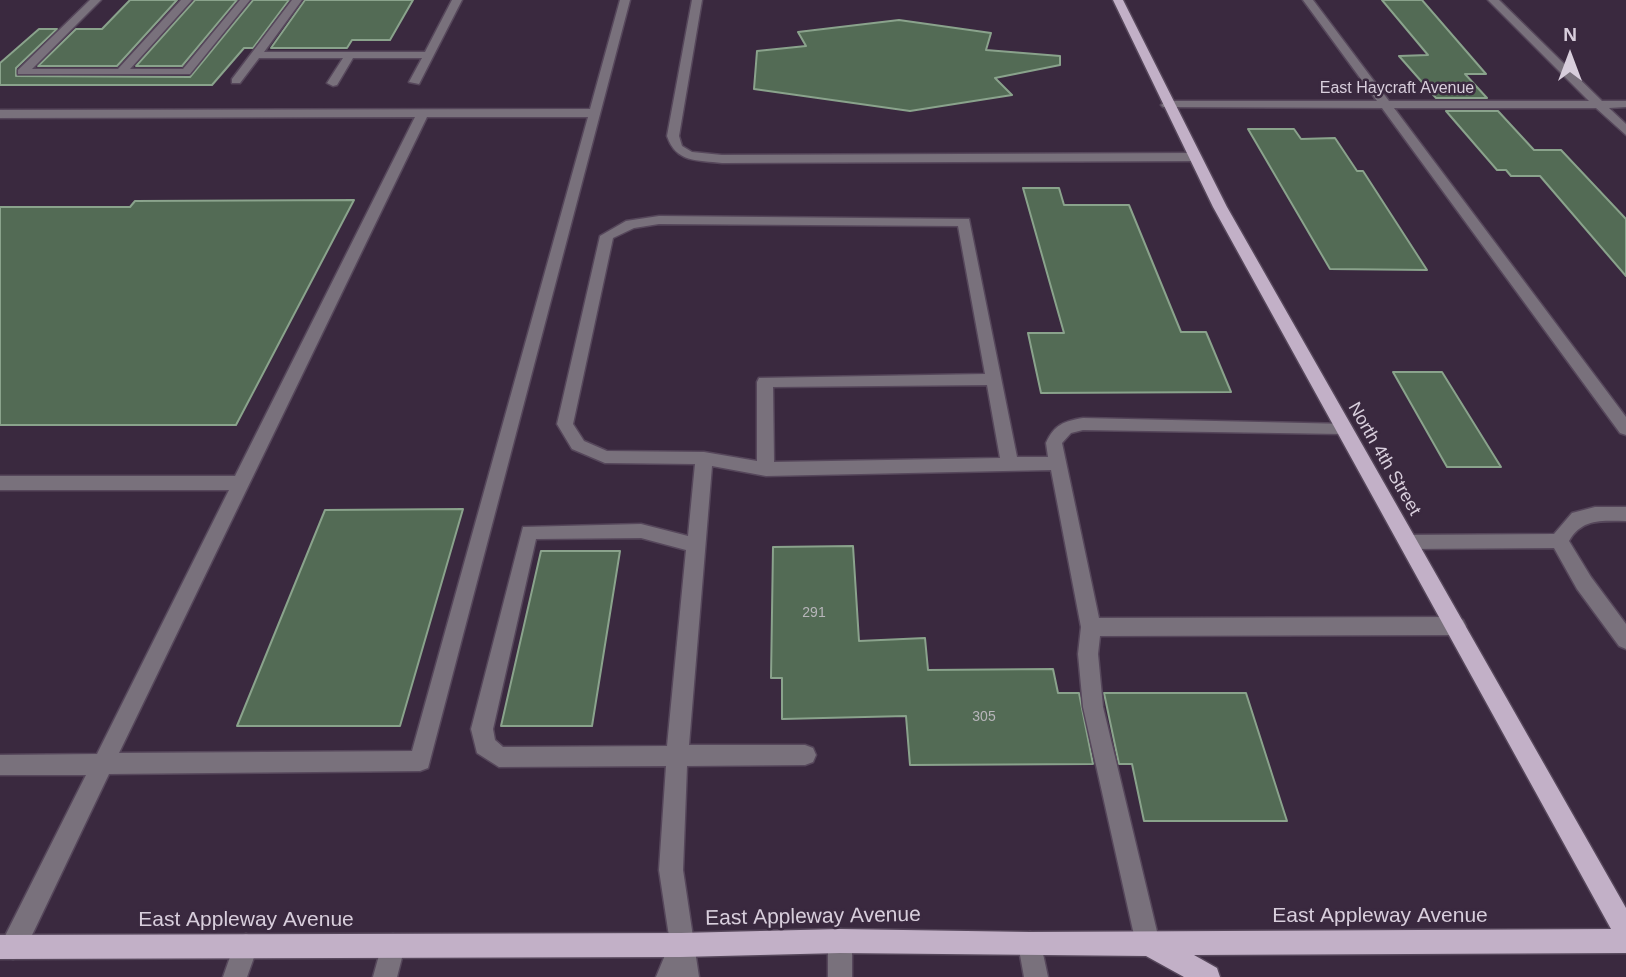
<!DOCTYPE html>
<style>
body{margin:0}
#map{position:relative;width:1626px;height:977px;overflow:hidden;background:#3a293f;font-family:Arial,sans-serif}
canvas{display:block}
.north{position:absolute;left:1535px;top:21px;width:70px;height:70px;-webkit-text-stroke:5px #3a293f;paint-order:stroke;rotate:0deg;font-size:19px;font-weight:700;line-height:28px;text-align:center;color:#d8cedc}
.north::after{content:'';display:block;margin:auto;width:24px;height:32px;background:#d8cedc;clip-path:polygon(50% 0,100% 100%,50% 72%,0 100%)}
</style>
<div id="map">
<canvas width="1626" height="977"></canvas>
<div class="north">N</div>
</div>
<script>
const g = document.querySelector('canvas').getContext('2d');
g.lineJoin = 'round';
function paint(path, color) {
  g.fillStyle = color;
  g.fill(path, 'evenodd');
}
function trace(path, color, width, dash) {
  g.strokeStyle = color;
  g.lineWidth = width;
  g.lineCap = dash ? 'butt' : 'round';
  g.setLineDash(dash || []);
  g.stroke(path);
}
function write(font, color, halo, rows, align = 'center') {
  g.font = font + ' Arial,sans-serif';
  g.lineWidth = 5;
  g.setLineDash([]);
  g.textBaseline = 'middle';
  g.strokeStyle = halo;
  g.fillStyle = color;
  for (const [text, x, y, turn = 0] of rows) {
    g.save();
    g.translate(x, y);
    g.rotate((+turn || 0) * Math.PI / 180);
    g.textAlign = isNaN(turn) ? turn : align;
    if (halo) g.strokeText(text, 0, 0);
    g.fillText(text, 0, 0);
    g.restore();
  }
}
const building = new Path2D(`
 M130,0h47l-60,66h-79l38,-37h26z
 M195,0h42l-55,66h-46z
 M253,0h36l-36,48h-9l-32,37h-212v-22l39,-34h18l-41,39v8l174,1z
 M305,0h108l-23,40h-38l-5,8h-76z
 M1382,0h40l64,74h-21l22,24h-51l-37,-42 29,-1z
 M899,20l92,13 -5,17 74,6v9l-65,13 17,17 -102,16 -156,-22 3,-38 49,-5 -8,-14z
 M1446,111h52l36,39h27l65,69v57l-86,-100h-29l-5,-6h-9z
 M1248,129h46l7,10 34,-1 22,33h6l64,99 -97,-1z
 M1023,188h36l5,17h65l52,127h25l25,60 -190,1 -13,-60h36z
 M354,200l-118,225h-236v-218h130l5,-6z
 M1393,372h49l59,95h-54z
 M463,509l-63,217h-163l88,-216z
 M853,546l6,95 66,-3 3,32 125,-1 5,24h21l14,71 -183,1 -4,-49 -124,3v-41h-11l2,-131z
 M541,551h79l-28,175h-91z
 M1104,693h142l41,128h-143l-12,-57h-13z`);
paint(building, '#536b55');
trace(building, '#8aa38c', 2);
const minor = new Path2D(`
 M90,0h11l-69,69h86l63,-69h11l-62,69h53l57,-69h10l-60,74h-172v-4z
 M292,0h10l-38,52h161l27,-52h10l-43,84 -10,-2 13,-24h-69l-16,27 -4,1 -6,-3 16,-25h-84l-19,25h-8v-4z
 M620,0h10l-202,768 -8,3 -311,3 -87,182 -9,3 -9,-3 -3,-9 3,-9 82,-163h-86v-20l97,-1 132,-264h-229v-14h235l180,-359 -415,1v-8l590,-1zM427,117h161l-176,634 -293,2z
 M692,0h10l-23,136 3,10 10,6 30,3 472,-2 6,4 -6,4 -472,2c-25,-3 -46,0 -55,-27z
 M1303,0h10l76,101h200l-101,-101h11l103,101h24v6l-17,1 17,16v11l-30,-27h-202l232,309v18l-6,-2 -238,-325 -219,-1 -2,-2 6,-4h210z
 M659,216l310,3 48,238h31l-2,-14c8,-18 18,-22 37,-25l265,6 2,4 -8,6 -259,-4 -12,3 -9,10 37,175 357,-1 7,3 3,6 -3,6 -7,3 -356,1 -2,18 5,53 57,237 -3,9 -9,3 -9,-3 -3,-9 -53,-237 -5,-53 3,-27 -30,-157 -285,6 -54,-10 -23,279h116l8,3 3,7 -3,7 -8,3 -118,1 -4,104 16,107h-43l14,-34 -11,-73 7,-104 -167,1 -22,-14 -6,-24 52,-202 118,-3 47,12 7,-72 -90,-1 -33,-14 -15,-25 43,-188 26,-15zM659,224l299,2 27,148 -226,4 -2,4v79l-53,-9 -97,-1 -23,-10 -11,-17 40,-186 21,-10zM987,385l13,73 -226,4 -1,-75zM641,538l45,12 -19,196 -164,1 -8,-7 -2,-11 43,-190z
 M1595,507h31v14c-23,0 -44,-3 -57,20l22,36 35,47v25l-7,-3 -42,-57 -23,-41 -146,1 -6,-2 -3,-5 3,-5 6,-2 146,-1 18,-21z
 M840,929l9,3 3,9v36h-24v-36l3,-9z
 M1030,932l9,3 9,42h-24l-6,-33 3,-9z
 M246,934l9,3 3,9 -11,31h-24l14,-40z
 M393,934l9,3 3,9 -8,31h-24l11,-40z`);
const major = new Path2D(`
 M1113,0h10l104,207 399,701v45l-432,2 23,13 3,9h-36l-38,-21 -306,-3 -159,4 -681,2v-24l681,-2 159,-4 190,3 581,-3 -398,-722z`);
trace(minor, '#56475b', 3);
trace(major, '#56475b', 3);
paint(minor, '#79717c');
paint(major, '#c2b0c7');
write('14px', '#b7b5ba', null, [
 ["291",814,613],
 ["305",984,717]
]);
write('16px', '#d8cedc', '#3a293f', [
 ["East Haycraft Avenue",1397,89]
]);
write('18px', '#d8cedc', '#3a293f', [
 ["North 4th Street",1384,459,60]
]);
write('21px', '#d8cedc', '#3a293f', [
 ["East Appleway Avenue",1380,916],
 ["East Appleway Avenue",813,917,-1],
 ["East Appleway Avenue",246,920]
]);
</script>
